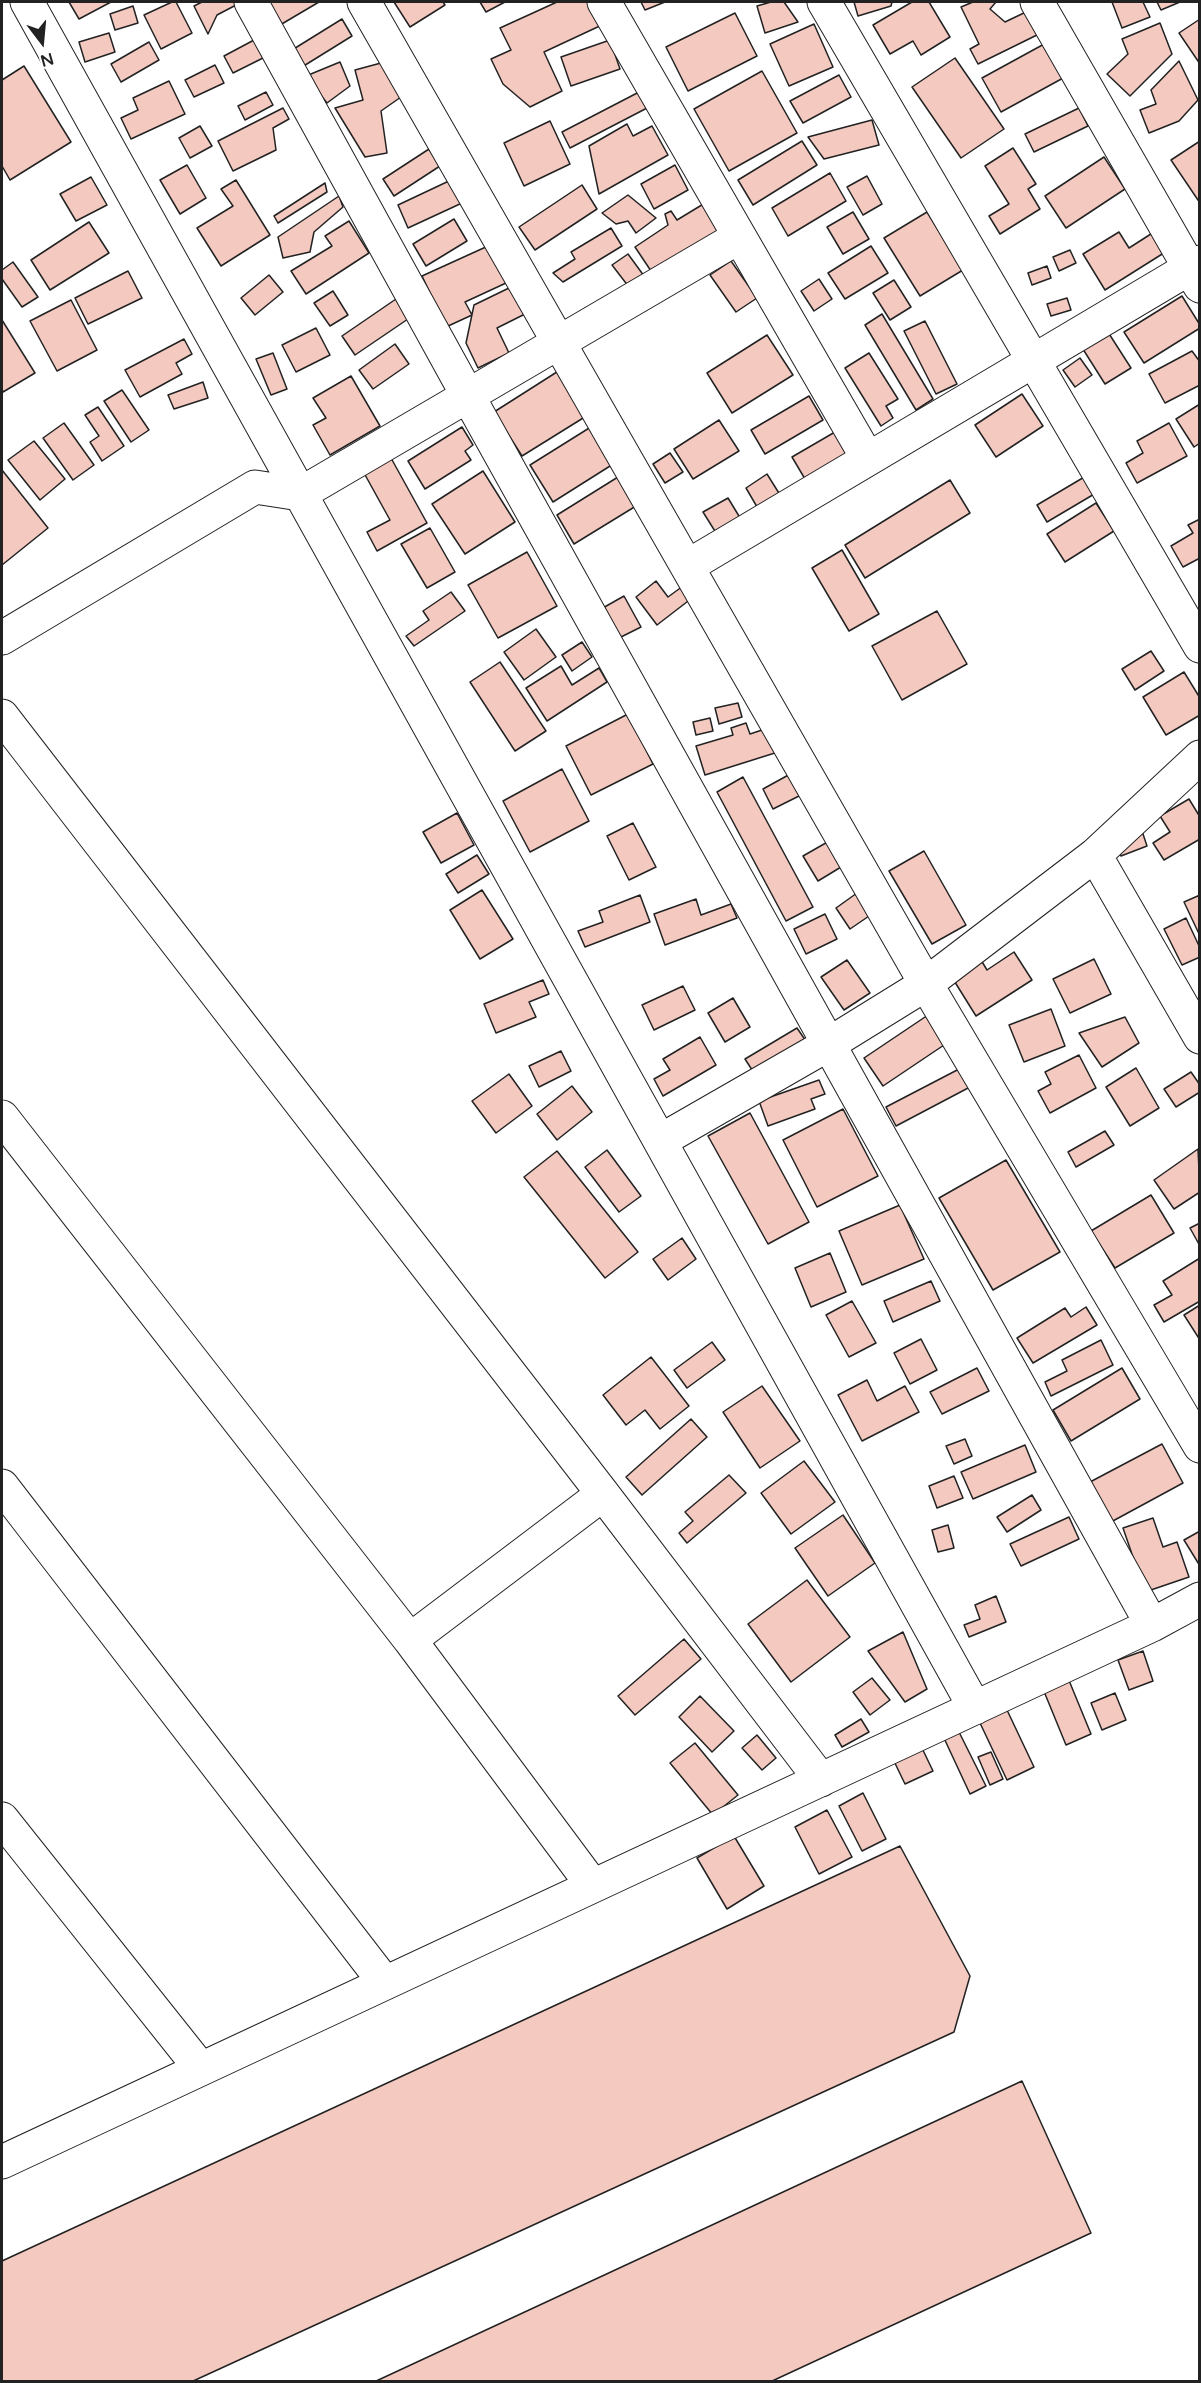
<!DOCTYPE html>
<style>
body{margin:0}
#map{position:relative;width:1201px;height:2383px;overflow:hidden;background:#fff;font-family:"Varela Round",sans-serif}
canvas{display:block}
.frame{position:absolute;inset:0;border:3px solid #222;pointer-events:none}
.north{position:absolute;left:12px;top:12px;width:60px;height:60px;-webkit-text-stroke:4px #fff;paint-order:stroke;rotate:164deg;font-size:16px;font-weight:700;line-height:24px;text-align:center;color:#222}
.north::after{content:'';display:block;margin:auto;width:21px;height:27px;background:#222;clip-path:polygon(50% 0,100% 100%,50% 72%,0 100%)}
</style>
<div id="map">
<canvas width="1201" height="2383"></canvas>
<div class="frame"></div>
<div class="north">N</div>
</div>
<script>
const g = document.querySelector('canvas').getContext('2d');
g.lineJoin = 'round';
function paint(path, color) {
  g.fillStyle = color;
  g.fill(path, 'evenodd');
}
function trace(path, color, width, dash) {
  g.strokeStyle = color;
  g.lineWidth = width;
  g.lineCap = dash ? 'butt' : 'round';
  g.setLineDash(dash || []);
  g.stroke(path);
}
const building = new Path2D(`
 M69,2h42l-32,17z
 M172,2h4l16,31 -31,16 -17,-34z
 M202,2h35l1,2 -21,11 -9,19 -14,-28z
 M264,2h55l-44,26z
 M394,2h49l2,3 -35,22z
 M480,2h25l-19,10z
 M557,2h37l10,22 -60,28 18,39 -32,16 -27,-23 -12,-25 20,-9 -11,-22z
 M641,2h24l-20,8z
 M771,2h13l14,20 -33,11 -8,-27z
 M854,2h38l-1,4 -33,10z
 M912,2h17l21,35 -29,18 -8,-14 -23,13 -17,-29z
 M973,2h23l-6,7 15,13 23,-11 11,23 -61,30 -8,-15 9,-5 -18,-37z
 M1112,2h31l7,15 -28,11z
 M1157,2h23l-19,8z
 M133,6l5,17 -23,7 -5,-16z
 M735,13l22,43 -69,35 -22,-44z
 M342,19l10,17 -50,31 -10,-17z
 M1200,19v45l-21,-31z
 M1160,23l12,31 -42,42 -23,-22 21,-20 -6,-15z
 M814,24l19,43 -44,19 -19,-42z
 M109,33l6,19 -30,10 -6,-20z
 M254,40l9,18 -30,15 -9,-17z
 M610,40l10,29 -49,17 -10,-29z
 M149,42l10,18 -38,22 -10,-18z
 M1046,43l19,34 -64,35 -19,-34z
 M955,58l49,71 -43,29 -49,-71z
 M392,60l9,37 -20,14 6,42 -22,4 -30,-49 28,-8 -8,-30z
 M1179,61l19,39 -19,21 -30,12 -9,-23 16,-6 -5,-14z
 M340,62l10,24 -23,17 -21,-27z
 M215,65l9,18 -30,14 -9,-17z
 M24,66l47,76 -61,38 -8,-14v-86z
 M762,71l35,62 -68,38 -35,-62z
 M839,75l12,22 -48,26 -13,-22z
 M169,81l16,33 -54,25 -10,-21 17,-8 -5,-12z
 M641,91l8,16 -79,41 -8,-16z
 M266,92l7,13 -28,15 -7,-14z
 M283,108l6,11 -16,9 3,22 -43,21 -15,-30z
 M1079,108l9,18 -54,26 -9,-18z
 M872,120l7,25 -55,14 -16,-22z
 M550,121l20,43 -46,22 -20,-43z
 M627,124l6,12 19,-10 16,29 -69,39 -10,-48z
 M200,126l12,20 -22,12 -11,-20z
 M802,141l15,24 -64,40 -15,-25z
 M1200,141v62l-29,-43z
 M1013,148l23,36 -8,5 12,20 -40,25 -11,-18 20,-12 -24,-38z
 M429,149l11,17 -46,30 -11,-17z
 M1104,157l21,32 -59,39 -21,-32z
 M187,165l19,33 -26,16 -20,-34z
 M675,165l13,25 -34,19 -13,-25z
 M830,173l16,28 -58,35 -16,-28z
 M867,176l15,28 -19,11 -16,-28z
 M91,177l16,28 -31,16 -16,-27z
 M236,180l34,55 -49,31 -24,-38 36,-22 -12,-17z
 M451,180l11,23 -54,25 -10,-23z
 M325,183l2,9 -49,31 -4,-7z
 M582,185l15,24 -62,41 -16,-23z
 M628,195l28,23 -20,15 -8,-12 -12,3 -14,-11z
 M339,196l4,11 -29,25 -4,20 -27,6 -5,-21z
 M705,203l21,32 -69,45 -22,-33 33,-22 -3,-11 6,-3 6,9z
 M853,212l16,27 -26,15 -16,-27z
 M927,212l36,58 -43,26 -36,-58z
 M454,219l13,22 -41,25 -13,-22z
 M349,221l20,32 -63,41 -15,-23 41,-25 -7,-10z
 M89,222l20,31 -59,37 -19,-30z
 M611,228l11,18 -59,36 -10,-9 22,-14 -4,-7z
 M1119,232l10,16 25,-16 13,19 -62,39 -22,-36z
 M499,241l20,36 -54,25 7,13 -26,12 -24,-51z
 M871,246l17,27 -43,26 -17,-26z
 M1070,250l6,13 -17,8 -6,-14z
 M628,254l19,26 -15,11 -20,-26z
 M731,261l26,37 -21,14 -26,-37z
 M13,262l25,35 -16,10 -20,-28v-9z
 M1047,266l4,12 -19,7 -4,-12z
 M128,271l14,27 -54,26 -13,-26z
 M269,275l14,17 -28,23 -14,-17z
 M819,279l13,20 -18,12 -13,-20z
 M894,280l17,27 -21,13 -17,-27z
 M511,287l14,27 -28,14 12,25 -31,15 -12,-25 8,-38z
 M333,291l15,24 -18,11 -16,-23z
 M1182,296l18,29v3l-56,35 -20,-31z
 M1067,298l4,12 -20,6 -4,-12z
 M396,299l12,20 -53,36 -13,-19z
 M71,300l26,50 -40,21 -27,-50z
 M882,314l51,85 -17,11 -51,-85z
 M2,320l33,53 -32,19 -1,-3z
 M925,321l32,63 -21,10 -32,-63z
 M316,328l14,27 -34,17 -14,-27z
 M1106,329l25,39 -26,16 -24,-38z
 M767,335l26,40 -61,38 -25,-40z
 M184,339l8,15 -16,9 6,11 -42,23 -15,-27z
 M395,344l14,20 -36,25 -14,-19z
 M1192,351l8,11v23l-35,18 -16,-29z
 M273,353l14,36 -16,6 -15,-36z
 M869,353l29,46 -12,7 7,12 -12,8 -36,-58z
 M1080,358l12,17 -17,12 -12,-17z
 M560,370l28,45 -66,41 -28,-44z
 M351,376l29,50 -50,29 -17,-30 13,-7 -13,-20z
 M203,382l5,16 -34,11 -6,-14z
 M122,390l27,40 -18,12 -27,-41z
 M1022,394l21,32 -47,31 -21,-32z
 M809,396l14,24 -58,34 -14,-24z
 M1200,404v39l-6,4 -18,-28z
 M98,407l26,39 -22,15 -12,-19 9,-6 -14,-21z
 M719,420l20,31 -46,28 -19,-30z
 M64,423l30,42 -21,15 -30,-42z
 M1169,423l18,33 -50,27 -11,-20 17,-10 -6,-12z
 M594,425l24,36 -65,41 -23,-37z
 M462,427l11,18 -8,6 6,9 -46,29 -17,-28z
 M835,432l12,24 -42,23 -13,-22z
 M34,441l31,38 -25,21 -32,-40z
 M670,453l13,19 -18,11 -12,-19z
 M391,458l36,65 -50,28 -10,-19 23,-12 -26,-47z
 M2,470l46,58 -46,37z
 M483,471l32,51 -50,32 -33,-50z
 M767,474l15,24 -22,14 -14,-24z
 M1086,476l10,17 -49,29 -10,-17z
 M618,477l18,29 -62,38 -17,-29z
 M950,480l20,33 -105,65 -20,-33z
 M728,498l14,23 -24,15 -15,-24z
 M1096,503l18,28 -49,31 -18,-28z
 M1200,519v39l-17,9 -12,-21 22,-13 -5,-8z
 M430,528l25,44 -28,16 -26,-44z
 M842,550l37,64 -30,17 -37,-63z
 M527,552l30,54 -59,32 -30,-53z
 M656,581l12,16 15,-11 9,12 -35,27 -21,-28z
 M451,592l14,19 -51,35 -8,-10 23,-16 -6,-9z
 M624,596l17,31 -24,12 -16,-30z
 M937,611l30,53 -65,36 -30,-54z
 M536,629l20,28 -32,23 -20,-28z
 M582,642l10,15 -20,14 -10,-16z
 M1151,651l13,20 -29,19 -13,-21z
 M500,662l46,69 -31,20 -45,-69z
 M561,666l11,19 27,-17 8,14 -60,39 -21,-33z
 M1184,672l16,26v17l-34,20 -23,-38z
 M738,703l4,14 -23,7 -4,-16z
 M628,714l25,50 -62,31 -25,-49z
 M710,718l3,13 -17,4 -3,-13z
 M746,723l4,11 21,-7 7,25 -73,23 -9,-29 37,-11 -2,-7z
 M562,769l27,52 -59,31 -27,-51z
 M792,773l11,21 -30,15 -10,-20z
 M743,777l70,130 -27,14 -69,-129z
 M1189,799l11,18v22l-36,21 -11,-17 17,-11 -10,-16z
 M457,813l17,32 -33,18 -18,-31z
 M633,823l23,44 -27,13 -22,-44z
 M1142,831l5,15 -26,10 -5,-15z
 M831,840l15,24 -28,17 -15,-25z
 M924,851l42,74 -34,19 -43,-73z
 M477,855l12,19 -31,19 -12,-19z
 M482,890l31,49 -33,20 -30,-49z
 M857,893l15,21 -22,15 -14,-21z
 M640,895l10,27 -65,25 -7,-16 25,-9 -4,-11z
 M1200,895v41l-16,-34z
 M696,899l5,16 30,-11 6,14 -72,27 -11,-31z
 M825,914l12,25 -31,15 -12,-25z
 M1186,918l14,30v9l-18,8 -18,-36z
 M1014,952l18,28 -56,36 -23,-37 28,-19 6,10z
 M1094,959l17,35 -41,19 -17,-34z
 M847,960l23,33 -26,17 -23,-33z
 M543,980l6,14 -20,8 7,15 -40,16 -12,-29z
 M683,986l12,24 -41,20 -12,-25z
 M733,998l17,29 -25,15 -17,-29z
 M1051,1009l14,37 -41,16 -15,-37z
 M931,1013l19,28 -67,45 -19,-28z
 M1125,1017l14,26 -37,24 -23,-34z
 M797,1028l11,16 -52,32 -11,-17z
 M700,1037l16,28 -53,31 -9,-17 16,-9 -7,-11z
 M561,1051l10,20 -32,16 -10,-21z
 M1079,1055l17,33 -46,25 -12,-22 13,-7 -6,-12z
 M961,1068l9,19 -74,39 -10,-19z
 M1136,1068l23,40 -29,18 -24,-39z
 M1191,1072l9,13v7l-24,15 -12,-18z
 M509,1074l23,32 -36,27 -24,-32z
 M819,1080l6,14 -14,5 4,10 -47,17 -9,-25z
 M572,1086l20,26 -35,28 -20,-26z
 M843,1109l35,67 -61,31 -34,-67z
 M750,1113l59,109 -41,22 -60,-108z
 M1105,1131l9,14 -38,22 -8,-15z
 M1198,1149l2,43 -26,17 -20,-29z
 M607,1150l34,46 -22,16 -34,-45z
 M557,1151l81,101 -33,26 -81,-101z
 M1006,1160l54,92 -67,38 -54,-92z
 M1151,1195l23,38 -59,35 -24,-37z
 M900,1205l24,54 -62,26 -23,-54z
 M1200,1223v23l-10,-18z
 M682,1238l14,21 -28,21 -15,-21z
 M830,1253l16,39 -35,15 -16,-39z
 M1200,1258v43l-36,21 -10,-17 18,-10 -9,-14z
 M931,1281l9,20 -47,21 -9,-21z
 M852,1301l24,42 -27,14 -23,-42z
 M1200,1305v35l-16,-25z
 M1086,1307l11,18 -64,38 -16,-25 48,-30 6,9z
 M921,1339l16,31 -27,14 -16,-31z
 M1101,1340l12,25 -62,31 -6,-14 22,-11 -5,-11z
 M712,1342l13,18 -38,28 -13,-18z
 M651,1357l38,49 -29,23 -15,-19 -19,15 -23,-30z
 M977,1368l12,23 -47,23 -12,-22z
 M1122,1368l18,31 -69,42 -18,-31z
 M867,1380l10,21 28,-15 14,26 -57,29 -24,-46z
 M762,1386l38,55 -40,27 -37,-56z
 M691,1419l16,18 -65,58 -16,-18z
 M965,1439l7,17 -18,8 -8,-18z
 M1162,1444l21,39 -72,39 -21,-40z
 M1025,1445l11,27 -63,27 -12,-27z
 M804,1461l31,41 -44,32 -30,-41z
 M729,1475l17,18 -59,50 -8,-10 14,-12 -8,-9z
 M954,1476l9,22 -26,10 -8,-22z
 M1032,1495l9,15 -34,22 -10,-15z
 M843,1515l32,48 -47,33 -33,-48z
 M1069,1517l10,22 -58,27 -11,-22z
 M1153,1518l10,29 14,-5 12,35 -44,15 -22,-64z
 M948,1525l6,23 -16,4 -6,-22z
 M1200,1531v35l-16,-26z
 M807,1580l43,57 -59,45 -43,-58z
 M996,1596l10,26 -37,15 -5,-12 16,-6 -5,-14z
 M903,1632l24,57 -22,13 -37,-51z
 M684,1639l17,20 -66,56 -17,-19z
 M1143,1651l10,30 -24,9 -11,-30z
 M872,1678l18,22 -20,15 -17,-23z
 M1068,1678l23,56 -25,11 -23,-56z
 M1115,1693l11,27 -24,10 -11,-27z
 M700,1696l34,35 -22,21 -33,-35z
 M1007,1710l27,57 -27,13 -27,-57z
 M861,1719l8,13 -27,15 -7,-12z
 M958,1730l28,56 -16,8 -27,-58z
 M757,1735l19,23 -14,12 -20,-22z
 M695,1743l43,52 -25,20 -43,-52z
 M920,1744l13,27 -28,13 -13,-27z
 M991,1752l12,27 -13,6 -12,-28z
 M863,1793l23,46 -24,12 -23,-45z
 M827,1810l25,47 -33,17 -24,-47z
 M734,1836l30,50 -37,23 -30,-51z
 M900,1846l70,130 -16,56 -763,350h-189v-121z
 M1022,2081l69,152 -321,149h-396z`);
paint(building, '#f3c9c0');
trace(building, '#222', 1.5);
const street = new Path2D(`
 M27,2l948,1706
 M251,2l217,394 684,1229
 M364,2l562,982 274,462
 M604,2l264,457
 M824,2l376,644
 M1037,2l163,284
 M688,566l512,-304
 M2,638l253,-151 45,7 439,-257
 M2,716l601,778 218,286
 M1095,855l105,182
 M2,1117l408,523 183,246
 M660,1141l169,-97 97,-60 169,-129 105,-98
 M2,1486l383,497
 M410,1640l193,-146
 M2,1819l199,250
 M2,2162l1150,-537 48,-26`);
trace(street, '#222', 35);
trace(street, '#fff', 33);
</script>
